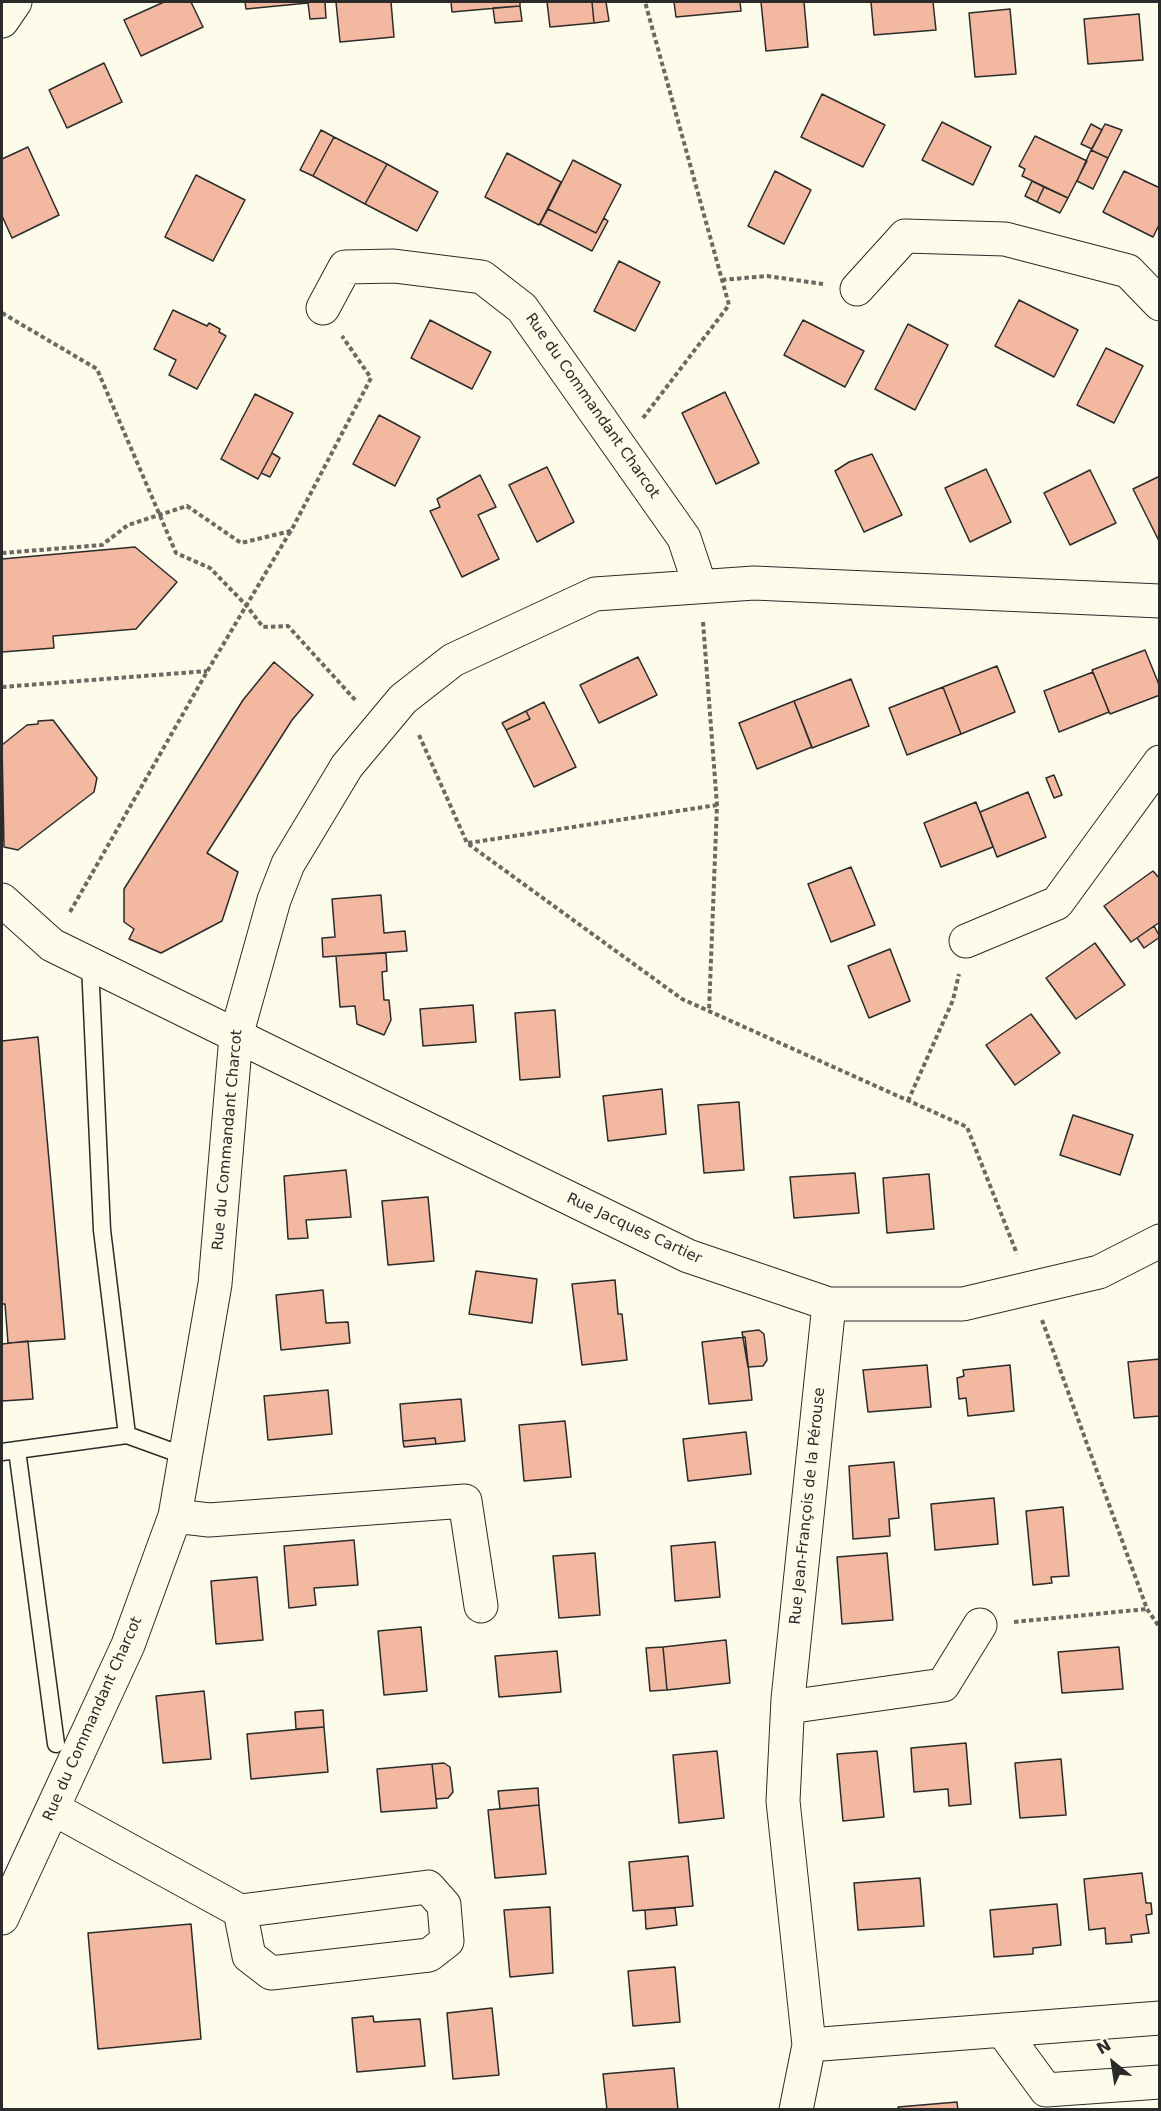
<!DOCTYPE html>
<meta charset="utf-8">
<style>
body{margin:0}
#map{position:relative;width:1161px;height:2111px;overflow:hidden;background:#fdfbea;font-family:"DejaVu Sans",sans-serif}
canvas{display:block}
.frame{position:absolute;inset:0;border:3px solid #2b2b2b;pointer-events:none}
.north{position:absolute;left:1083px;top:2033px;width:60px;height:60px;-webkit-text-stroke:4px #fdfbea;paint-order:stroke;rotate:330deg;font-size:16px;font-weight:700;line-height:24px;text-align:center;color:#2b2b2b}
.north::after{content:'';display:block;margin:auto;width:21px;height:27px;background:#2b2b2b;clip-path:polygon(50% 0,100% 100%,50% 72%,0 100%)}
</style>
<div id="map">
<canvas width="1161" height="2111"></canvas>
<div class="frame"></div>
<div class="north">N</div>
</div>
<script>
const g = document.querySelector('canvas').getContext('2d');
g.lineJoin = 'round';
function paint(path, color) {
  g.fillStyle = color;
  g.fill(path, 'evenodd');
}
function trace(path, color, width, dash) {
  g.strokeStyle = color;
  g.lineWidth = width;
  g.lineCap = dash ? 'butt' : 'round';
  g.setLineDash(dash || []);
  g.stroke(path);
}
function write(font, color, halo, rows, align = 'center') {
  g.font = font + ' "DejaVu Sans",sans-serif';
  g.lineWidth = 4.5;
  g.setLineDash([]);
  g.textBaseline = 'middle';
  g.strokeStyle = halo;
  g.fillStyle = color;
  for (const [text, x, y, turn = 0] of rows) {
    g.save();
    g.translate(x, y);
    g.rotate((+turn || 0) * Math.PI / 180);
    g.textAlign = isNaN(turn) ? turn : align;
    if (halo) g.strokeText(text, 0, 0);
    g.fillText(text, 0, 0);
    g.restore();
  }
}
const building = new Path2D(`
 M164,2h27l12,25 -62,29 -17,-36z
 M245,2h80l1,16 -16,1 -2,-16 -62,6z
 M336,2h55l3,35 -54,5z
 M451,2h69v4l-68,6z
 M547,2h45l2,21 -44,4z
 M592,2h14l3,19 -15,2z
 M674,2h66l1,9 -65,6z
 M761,2h43l4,45 -42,4z
 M871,2h62l3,28 -62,5z
 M520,6l2,15 -27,2 -2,-15z
 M1010,9l6,65 -41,3 -6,-64z
 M1139,14l4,46 -55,4 -4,-45z
 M104,63l18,39 -55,26 -18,-38z
 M822,94l63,31 -22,42 -62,-30z
 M942,122l49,25 -18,38 -51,-25z
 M1091,124l11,6 -10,19 -11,-5z
 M1105,124l17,6 -14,28 -17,-8z
 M321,130l13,7 -21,39 -13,-6z
 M1035,136l52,25 -19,37 -46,-22 3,-7 -6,-3z
 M334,137l53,27 -22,40 -52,-28z
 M28,147l31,68 -47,23 -10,-22v-57z
 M1091,150l17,8 -15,31 -16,-8z
 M507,153l54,29 -22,43 -54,-28z
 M573,160l48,25 -25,48 -48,-24z
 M387,164l51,28 -21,39 -52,-27z
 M775,171l36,19 -27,54 -36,-18z
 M1124,171l36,17v35l-7,14 -50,-25z
 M196,175l49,25 -32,61 -48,-24z
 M1032,181l12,6 -7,15 -12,-6z
 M1044,187l24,11 -8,15 -23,-11z
 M548,209l48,24 8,-15 4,3 -16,30 -52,-27z
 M619,261l41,21 -25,49 -41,-20z
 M1019,300l59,30 -24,47 -59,-31z
 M173,310l34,16 2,-3 11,6 -1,3 7,4 -29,53 -28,-14 7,-15 -22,-11z
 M430,320l61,32 -19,37 -61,-31z
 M803,320l61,31 -19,36 -61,-32z
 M908,324l40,21 -33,65 -40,-21z
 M1106,348l37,18 -29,57 -37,-18z
 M725,392l34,71 -43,21 -34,-71z
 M255,394l38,19 -35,66 -37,-20z
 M379,415l41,22 -25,49 -42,-22z
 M272,453l8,5 -10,19 -9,-4z
 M872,454l30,61 -38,17 -29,-61 14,-9z
 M547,467l27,55 -37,20 -28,-57z
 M986,469l25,53 -41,20 -25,-54z
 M1090,470l26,53 -46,22 -26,-52z
 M480,475l16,32 -18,8 21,44 -37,18 -32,-66 10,-4 -3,-8z
 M1160,476v67l-27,-54z
 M135,547l42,35 -41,47 -83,7 1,12 -52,4v-93z
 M1145,650l15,37v8l-50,19 -18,-44z
 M638,657l19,38 -58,28 -19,-38z
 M274,662l39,33 -21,25 -85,133 31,19 -16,49 -61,32 -32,-14 5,-10 -10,-7v-33l119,-189z
 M997,666l18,46 -54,22 -18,-47z
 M1093,672l16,40 -50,20 -15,-41z
 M851,679l18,47 -57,22 -18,-47z
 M943,687l18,47 -54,21 -18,-47z
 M794,701l18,46 -55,22 -18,-46z
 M544,702l32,65 -42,20 -28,-57 24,-11 -4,-8z
 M526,711l4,8 -24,11 -4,-7z
 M53,720l44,58 -3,14 -76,58 -14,-3 -2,-102 25,-20 11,-1v-3z
 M1054,775l8,20 -8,3 -8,-20z
 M1028,792l18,45 -49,20 -17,-45z
 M976,802l17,45 -52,20 -17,-44z
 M851,867l24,58 -44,17 -23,-58z
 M1153,871l7,8v43l-29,20 -27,-36z
 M381,895l3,38 21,-2 2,20 -84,6 -1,-19 13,-1 -3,-38z
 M1154,926l6,11 -16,11 -7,-10z
 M1095,943l30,42 -49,34 -30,-41z
 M890,949l20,52 -41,17 -21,-52z
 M386,953l1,18 -5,1 2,28h5l2,20 -7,15 -27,-11 -2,-18 -15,1 -4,-51z
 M473,1005l3,37 -53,4 -3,-37z
 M555,1010l5,67 -40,3 -5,-67z
 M1031,1014l29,39 -45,32 -29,-40z
 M38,1037l27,302 -57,4 -3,-39h-3v-263z
 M662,1089l4,45 -58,7 -5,-45z
 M739,1102l5,68 -40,3 -6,-68z
 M1073,1115l60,20 -13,40 -60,-20z
 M346,1170l5,47 -45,3 2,18 -20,1 -4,-63z
 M855,1173l4,40 -65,5 -4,-41z
 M929,1174l5,55 -47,4 -4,-55z
 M428,1197l6,64 -46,4 -6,-64z
 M476,1271l61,8 -5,44 -63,-9z
 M615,1280l3,34h4l5,46 -45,5 -10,-81z
 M323,1290l3,33 22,-1 2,21 -69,7 -5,-55z
 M759,1330l5,4 3,26 -4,6 -15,1 -6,-35z
 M745,1337l7,63 -43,4 -7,-62z
 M28,1341l5,58 -31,2v-57z
 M1160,1359v57l-26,2 -6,-56z
 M927,1365l4,42 -63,5 -5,-42z
 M1010,1365l4,46 -46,5 -2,-18 -7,1 -2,-21 7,-2 -1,-6z
 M328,1390l4,44 -64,6 -4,-44z
 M461,1399l4,42 -29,3 -1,-6 -32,3 -3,-37z
 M565,1421l6,56 -47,4 -5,-56z
 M746,1432l5,42 -63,7 -5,-42z
 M435,1438l1,6 -32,3 -1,-6z
 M894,1462l5,56 -10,1 1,17 -37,3 -4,-73z
 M994,1498l4,46 -63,6 -4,-46z
 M1063,1507l6,69 -18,1 1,6 -19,2 -7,-74z
 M354,1540l4,45 -44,3 2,17 -27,3 -5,-62z
 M715,1542l5,55 -45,4 -4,-55z
 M595,1553l5,62 -41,3 -6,-62z
 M887,1553l6,67 -51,4 -5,-67z
 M257,1577l6,63 -47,4 -5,-63z
 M421,1627l6,64 -43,4 -6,-64z
 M726,1640l4,43 -63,7 -4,-43z
 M663,1647l4,43 -17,1 -4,-43z
 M1119,1647l4,42 -61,4 -4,-41z
 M557,1651l4,41 -62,5 -4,-41z
 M204,1691l7,68 -48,4 -7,-67z
 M323,1710l1,17 -28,2 -1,-17z
 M324,1727l4,45 -77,7 -4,-45z
 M966,1743l5,61 -22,2 -1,-17 -34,3 -3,-44z
 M717,1751l7,67 -45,5 -6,-68z
 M877,1751l7,66 -41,4 -6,-67z
 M1061,1759l5,56 -46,3 -5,-55z
 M444,1763l6,4 3,25 -5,6 -12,1 -4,-35z
 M432,1764l5,44 -56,4 -4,-43z
 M538,1788l1,17 -39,4 -2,-18z
 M539,1805l7,69 -51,4 -7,-68z
 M688,1856l5,50 -60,5 -4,-49z
 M1142,1873l4,30h5l1,11 -6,1 3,18 -18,2 1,7 -26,2 -1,-16 -16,2 -5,-51z
 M920,1878l4,48 -66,4 -4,-47z
 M1057,1904l4,41 -28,3v6l-39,3 -4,-47z
 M550,1907l3,66 -43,4 -6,-67z
 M675,1908l2,17 -31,4 -1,-19z
 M191,1924l10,115 -103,10 -10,-116z
 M675,1967l5,55 -47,4 -5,-55z
 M492,2008l7,67 -46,4 -6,-66z
 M373,2016l1,6 46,-3 5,47 -68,6 -5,-54z
 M674,2068l4,42h-71l-4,-36z
 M957,2102l1,8h-60v-3z`);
paint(building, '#f2b8a0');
trace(building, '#2b2b2b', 1.5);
const service = new Path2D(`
 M90,964l12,266 25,205
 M17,1450l39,294
 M2,1452l125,-17 58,21`);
const minor = new Path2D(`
 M2,21l13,-19
 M857,289l48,-53 100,3 123,32 32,33
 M323,308l22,-41 49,-1 88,11 40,31 162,230 16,48
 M2,900l50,45 236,116 400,195 141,48h134l136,-32 61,-31
 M966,941l91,-38 103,-141
 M175,1516l34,4 256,-19 16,105
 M788,1707l155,-22 37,-60
 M54,1809l186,102 188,-24 16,18 3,36 -18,14 -158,18 -22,-17 -9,-45
 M2,1918l126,-273 47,-129 40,-232 21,-248 38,-136 14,-36 59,-98 56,-67 50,-39 142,-66 159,-11 406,18
 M1002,2030l44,60 114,-8
 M809,2045l351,-27
 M796,2110l13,-65 -26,-244 5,-102 41,-395`);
trace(service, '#2b2b2b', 19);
trace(minor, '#2b2b2b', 35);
trace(new Path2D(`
 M722,280l45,-4 56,8
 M2,313l95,56 79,184 34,15 36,37 17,22 25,-1 69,76
 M643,418l86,-113 -84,-303
 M2,553l100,-8 26,-20 59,-19 54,37 50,-12 80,-153 -29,-42
 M703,622l14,183 -8,206
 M2,687l205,-16
 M419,735l48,108 215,156 285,128 50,127
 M468,843l249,-38
 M70,912l138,-242 82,-138
 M908,1101l45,-101 6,-26
 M1042,1320l105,289 13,19
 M1014,1622l133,-13`), '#6a6964', 4, [4.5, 3]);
trace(service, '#fdfbea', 16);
trace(minor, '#fdfbea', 33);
write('15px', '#2b2b2b', '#fdfbea', [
 ["Rue du Commandant Charcot",592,406,55],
 ["Rue du Commandant Charcot",228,1140,-85],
 ["Rue Jacques Cartier",634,1229,25],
 ["Rue Jean-François de la Pérouse",808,1506,-84],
 ["Rue du Commandant Charcot",93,1719,-66]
]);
</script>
